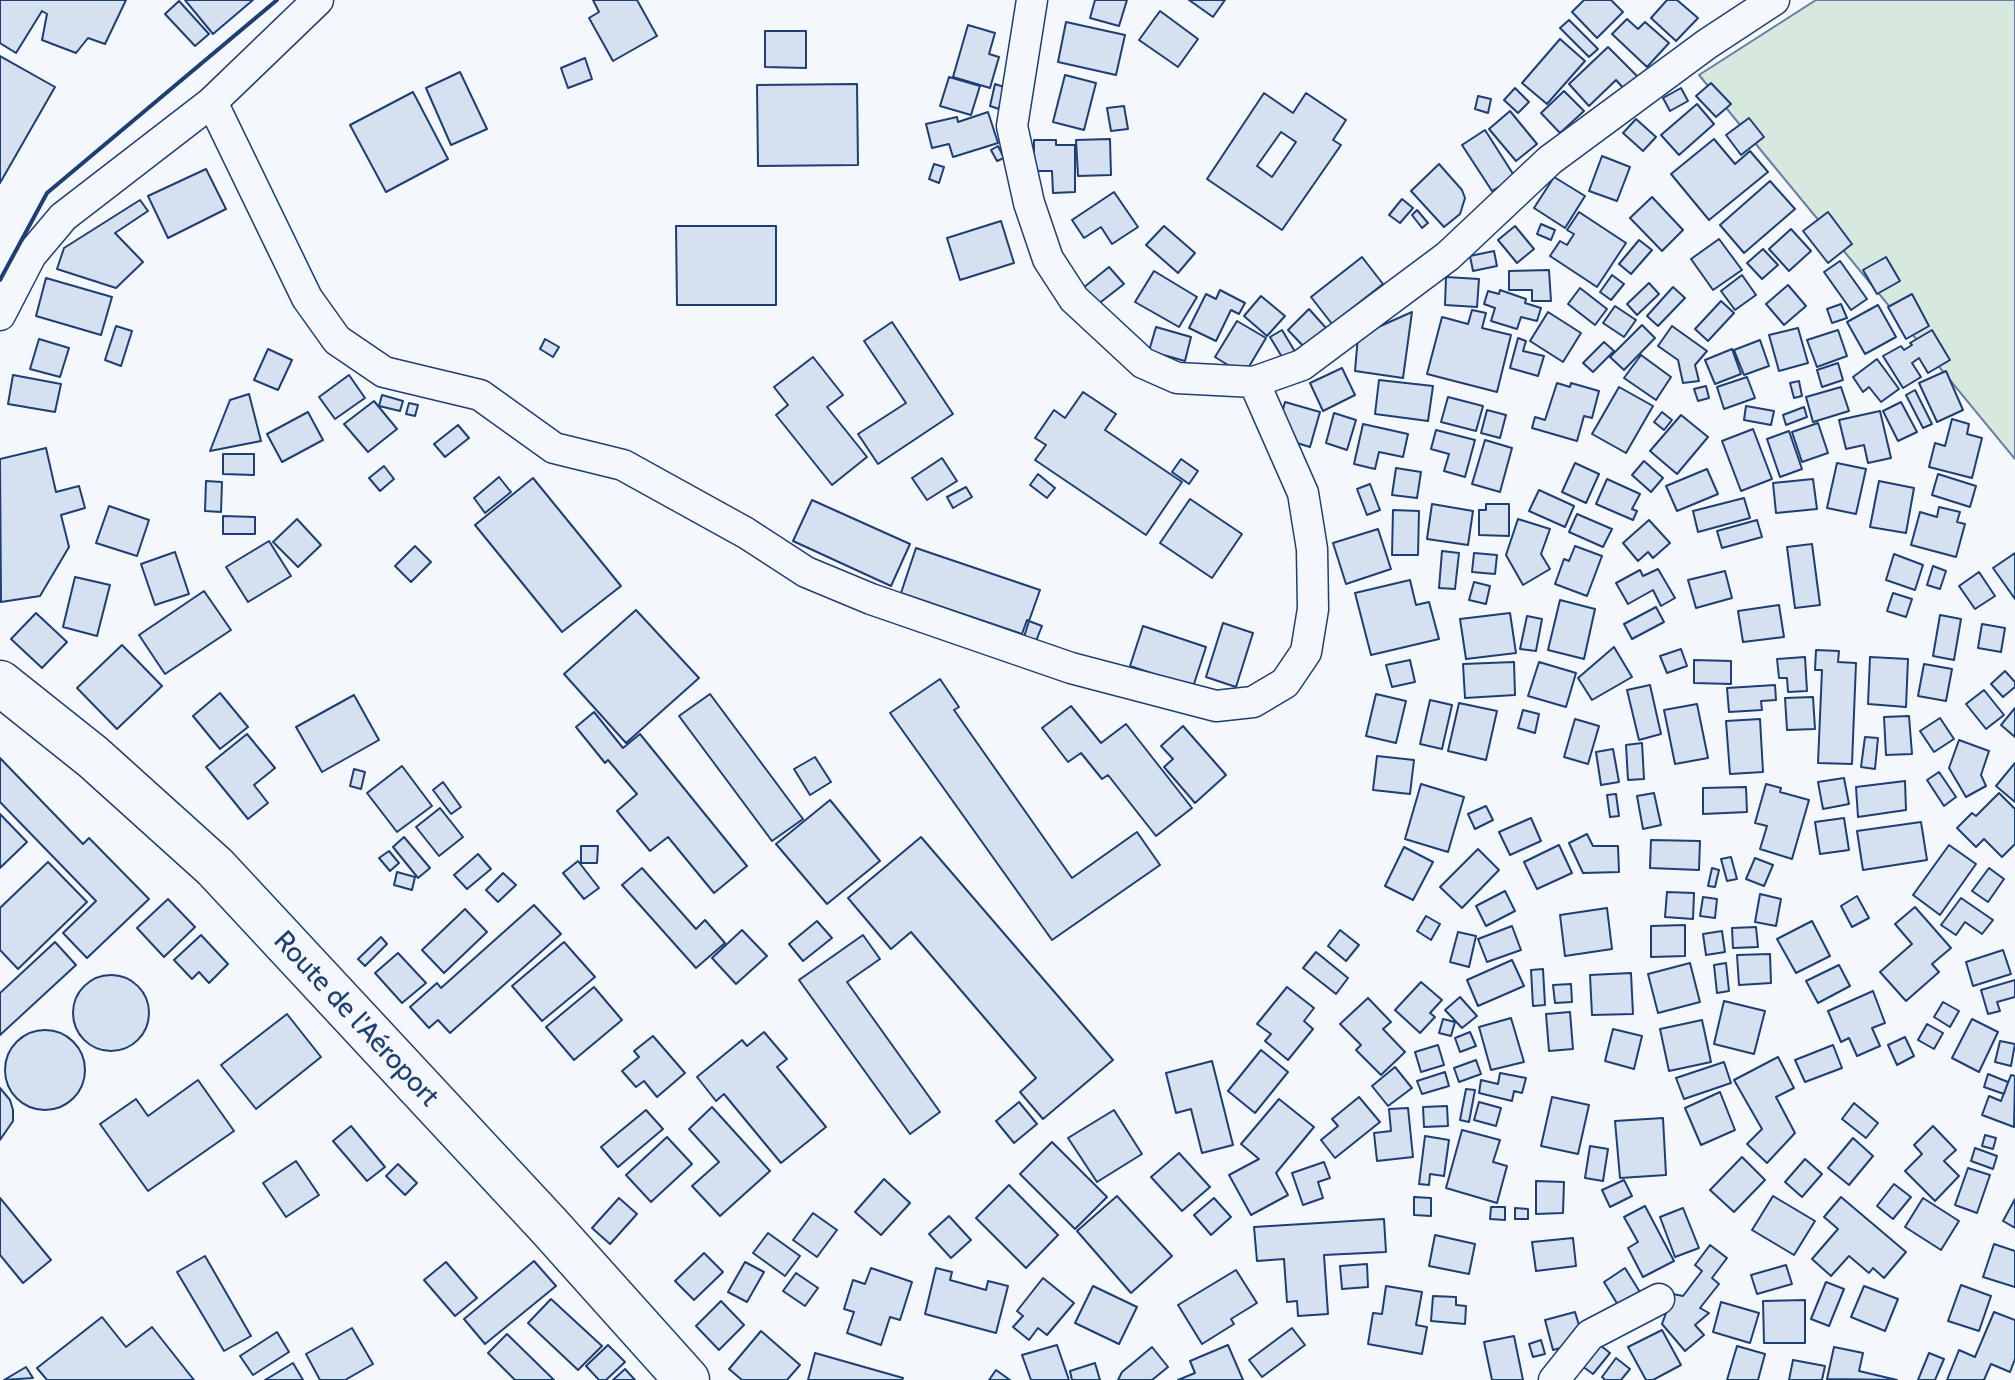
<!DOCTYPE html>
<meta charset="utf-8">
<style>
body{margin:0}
canvas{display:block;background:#f4f7fb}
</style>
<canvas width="2015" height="1380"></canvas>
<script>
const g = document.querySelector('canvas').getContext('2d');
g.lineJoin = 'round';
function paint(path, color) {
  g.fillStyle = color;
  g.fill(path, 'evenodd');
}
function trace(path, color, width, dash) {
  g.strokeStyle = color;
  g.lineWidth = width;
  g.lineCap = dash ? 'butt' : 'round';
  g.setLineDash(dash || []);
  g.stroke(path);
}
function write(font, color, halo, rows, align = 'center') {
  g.font = font + ' Cabin,sans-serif';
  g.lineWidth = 6;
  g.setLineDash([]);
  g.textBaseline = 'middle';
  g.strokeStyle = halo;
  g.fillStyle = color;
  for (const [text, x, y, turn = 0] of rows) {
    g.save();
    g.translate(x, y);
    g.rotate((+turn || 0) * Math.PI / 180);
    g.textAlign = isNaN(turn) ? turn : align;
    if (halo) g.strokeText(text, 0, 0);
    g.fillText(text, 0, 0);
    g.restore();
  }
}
const green = new Path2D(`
 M1816,0h199v459l-316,-384z`);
paint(green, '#d7e8df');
trace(green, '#687fa3', 2);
const building = new Path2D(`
 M0,0h126l-21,44 -17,-6 -12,15 -34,-13 5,-26 -5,-3 -26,42 -16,-10z
 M185,0h68l-40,34z
 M593,0h44l20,36 -44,25 -24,-43 10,-6z
 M1095,0h32l-8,26 -29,-8z
 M1189,0h36l-12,17z
 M1584,0h27l12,12 -26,26 -25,-26z
 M1667,0h10l21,18 -22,23 -25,-23z
 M179,1l30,33 -14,12 -30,-32z
 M1160,11l38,28 -20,28 -39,-27z
 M1627,19l11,10 7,-7 24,21 -22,24 -35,-33z
 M1569,20l29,29 -9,8 -29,-29z
 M1066,22l59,13 -9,40 -58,-13z
 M968,25l27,8 -6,21 10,3 -9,31 -37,-11z
 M765,31h41v37l-41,-1z
 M1560,39l25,22 -38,43 -25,-21z
 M1608,47l30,30 -13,13 -9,-10 -27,26 -20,-22z
 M0,56l55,31 -55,96z
 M585,58l7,21 -24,9 -7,-20z
 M460,72l27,57 -36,16 -25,-57z
 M1065,75l31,8 -12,47 -31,-8z
 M949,77l31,9 -9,29 -31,-9z
 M1711,83l20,21 -15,13 -20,-21z
 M857,84l1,81 -100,1 -1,-81z
 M995,84l9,3 -5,22 -9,-3z
 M1515,88l14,14 -11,11 -14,-13z
 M1681,88l7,13 -18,10 -7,-13z
 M1564,91l20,20 -24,22 -19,-20z
 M413,92l35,67 -62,33 -36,-67z
 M1264,93l29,20 13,-20 40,27 -13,20 8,5 -59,85 -75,-51zM1281,132l15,10 -24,35 -15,-11z
 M1478,96l13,3 -3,14 -13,-4z
 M1697,104l17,20 -35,31 -18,-20z
 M1124,106l4,23 -17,2 -4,-23z
 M1510,111l27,33 -21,17 -27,-32z
 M988,112l10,31 -45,14 -4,-13 -17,4 -6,-24 31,-7 1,5z
 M1749,118l15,19 -23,18 -15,-20z
 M1636,119l20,18 -13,14 -20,-18z
 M1485,130l30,47 -23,14 -30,-46z
 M1110,139l1,36 -33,1 -2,-36z
 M1714,139l21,25 15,-13 18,21 -59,48 -38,-46z
 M1034,140h22v5h19v47l-22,1 -1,-22h-18z
 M998,146l6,12 -7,3 -6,-11z
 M1602,156l28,11 -13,34 -28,-10z
 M934,164l10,3 -5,16 -10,-4z
 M1439,164l23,26 3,8 -5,16 -16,13 -33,-36z
 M206,169l20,40 -58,29 -20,-42z
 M1554,177l31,19 -20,32 -31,-20z
 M1770,181l25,28 -51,44 -24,-28z
 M1114,192l24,35 -26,17 -11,-17 -17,11 -12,-18z
 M1652,197l31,33 -21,21 -32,-33z
 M1402,199l11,9 -13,15 -11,-8z
 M140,200l8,11 -33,22 28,29 -27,26 -59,-19 7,-21z
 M1417,210l11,13 -6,5 -10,-13z
 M1579,212l47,31 -29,44 -47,-31 10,-15 7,4 7,-11 -7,-4z
 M1828,212l24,32 -24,19 -25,-32z
 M1001,221l13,42 -54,17 -13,-42z
 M1541,224l14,6 -4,10 -14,-6z
 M676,226h100v79h-99z
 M1164,226l31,27 -17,20 -32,-28z
 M1515,226l19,23 -17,14 -19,-23z
 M1791,229l20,22 -22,20 -20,-22z
 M1719,239l23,31 -29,20 -22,-31z
 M1639,240l13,10 -21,24 -12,-10z
 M1763,249l15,16 -16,14 -15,-16z
 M1494,251l3,15 -24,5 -3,-15z
 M1362,257l21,27 -51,40 -21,-27z
 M1886,257l14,24 -23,13 -14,-24z
 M1840,261l27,38 -16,11 -27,-38z
 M1109,267l15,17 -27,21 -14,-17z
 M1549,270l2,31h-19v-11h-23v-19z
 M1154,271l43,26 -18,30 -44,-25z
 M1612,275l12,9 -13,16 -11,-8z
 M1742,275l14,20 -21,15 -14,-19z
 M1446,277l33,2 -2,28 -32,-2z
 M46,278l66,19 -11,38 -65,-19z
 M1649,283l10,11 -22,21 -10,-11z
 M1788,285l18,21 -22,19 -18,-21z
 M1673,287l12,11 -27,28 -11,-10z
 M1580,288l27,21 -12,16 -27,-21z
 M1220,290l25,13 -6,11 -8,-4 -15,31 -27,-13 17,-34 10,5z
 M1500,290l26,9 -1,4 16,5 -4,13 -16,-4 -4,12 -26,-8 4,-13 -11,-4 4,-13 11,3z
 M1912,294l17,32 -23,13 -18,-32z
 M1261,296l24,20 -18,20 -23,-20z
 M1721,301l13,12 -26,28 -13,-12z
 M1841,304l6,14 -15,5 -5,-14z
 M1878,305l18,32 -31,17 -18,-32z
 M1615,306l21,14 -12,17 -21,-14z
 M1309,309l17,19 -21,20 -17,-18z
 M1472,310l14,3 -4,15 29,7 -14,57 -70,-18 15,-57 26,7z
 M1412,312l-9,66 -48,-7 3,-35z
 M1548,312l33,21 -18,29 -33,-21z
 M1237,321l29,17 -22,37 -29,-18z
 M892,322l61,92 -75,50 -20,-30 48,-31 -42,-62z
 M1642,325l13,13 -31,32 -14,-13z
 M116,326l16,5 -11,35 -16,-6z
 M1672,326l35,25 -12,14 4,16 -16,2 -5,-23 -20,-14z
 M1156,327l35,10 -6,24 -36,-10z
 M1798,328l10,35 -29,8 -10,-36z
 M1282,330l15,25 -12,7 -15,-25z
 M1838,330l9,26 -30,11 -10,-27z
 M1932,330l18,30 -22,13 -9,-15 -7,5 9,14 -18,11 -20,-32 18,-10 3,4 8,-5 -2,-2z
 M1518,338l8,3 -3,10 21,5 -6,20 -28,-8z
 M39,339l30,9 -9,29 -30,-8z
 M545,339l14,8 -6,10 -13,-8z
 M1760,340l9,26 -25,9 -10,-25z
 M1604,342l10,9 -21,21 -10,-9z
 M268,349l24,11 -14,30 -24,-10z
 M1732,349l9,25 -26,10 -10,-24z
 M1641,355l30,22 -15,23 -32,-22z
 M813,357l30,38 -16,12 40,50 -35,28 -56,-70 12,-10 -14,-18z
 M1877,359l22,30 -18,13 -12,-15 -6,5 -10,-15z
 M1838,363l5,17 -21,7 -5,-17z
 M1342,368l13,27 -32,16 -13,-28z
 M1946,371l17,39 -26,12 -18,-39z
 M13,375l48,9 -6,28 -47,-8z
 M349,375l16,23 -30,21 -16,-22z
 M1747,377l8,21 -31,11 -7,-22z
 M1379,380l54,6 -5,35 -53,-7z
 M1799,381l3,15 -8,2 -4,-15z
 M1557,383l13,4 1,-4 28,8 -7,27 -8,-2 -7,25 -45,-13 3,-11 10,3z
 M1706,386l3,12 -11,3 -4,-12z
 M1619,387l34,19 -27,47 -34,-19z
 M1841,387l8,24 -36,11 -7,-25z
 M1915,390l17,34 -9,4 -17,-33z
 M1083,392l33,22 -11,16 77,52 -36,53 -111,-75 11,-15 -11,-7 19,-28 11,8z
 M249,394l12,47 -51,10 20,-51z
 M382,395l21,6 -3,10 -21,-5z
 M1448,397l35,9 -7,25 -35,-9z
 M374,401l23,28 -29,23 -24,-28z
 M1285,402l35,10 -10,35 -26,-8 -5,-15z
 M1901,402l16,30 -19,9 -15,-30z
 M409,403l9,2 -3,11 -9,-2z
 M1746,406l28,5 -3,14 -27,-5z
 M1804,407l3,10 -21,8 -3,-10z
 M1487,410l19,5 -6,23 -19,-5z
 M1880,411l11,47 -23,5 -4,-18 -18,4 -7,-29z
 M308,412l15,28 -41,22 -15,-28z
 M1662,412l10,8 -8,10 -10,-8z
 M1334,413l22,7 -9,30 -21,-7z
 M1681,415l27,22 -31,37 -27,-23z
 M1952,419l17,5 -2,10 15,4 -10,40 -43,-11 6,-24 10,3z
 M1818,423l10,30 -26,9 -10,-30z
 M1363,424l45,10 -5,23 -24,-5 -4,17 -21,-5z
 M458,425l11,13 -24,19 -11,-13z
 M1753,429l19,50 -31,12 -19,-50z
 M1436,430l39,10 -10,37 -21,-6 5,-17 -18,-5z
 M1789,431l13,38 -22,8 -13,-38z
 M1485,440l27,8 -12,44 -28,-8z
 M46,448l10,44 23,-6 6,22 -24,7 8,32 -29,49 -39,6 -1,-143z
 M223,454h31v21l-31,-1z
 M942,458l15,23 -30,19 -15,-22z
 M1181,459l17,12 -9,13 -17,-12z
 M1644,461l19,17 -12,14 -19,-17z
 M1575,463l24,11 -13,29 -24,-11z
 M1837,463l29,6 -10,45 -29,-6z
 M384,466l10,13 -14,12 -11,-13z
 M1396,468l25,4 -4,26 -25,-3z
 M1707,469l11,25 -41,17 -11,-25z
 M1038,474l17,14 -8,10 -17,-13z
 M1938,474l38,12 -6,21 -38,-12z
 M499,477l12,15 -26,21 -11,-15z
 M533,478l88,108 -59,46 -87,-107z
 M1607,479l33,15 -8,15 5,2 -4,9 -37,-16z
 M1813,479l4,30 -41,4 -3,-30z
 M206,481l16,1 -1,30 -16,-1z
 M1879,481l35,7 -8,45 -36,-6z
 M1370,484l10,26 -13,5 -10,-26z
 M966,487l6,10 -19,11 -6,-11z
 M1539,490l35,16 -9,21 -36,-16z
 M1744,498l6,20 -52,14 -5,-21z
 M1190,499l52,35 -30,44 -52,-35z
 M812,500l98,44 -19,42 -98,-45z
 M1432,504l41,7 -5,34 -41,-6z
 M1486,504h23v32l-30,-1v-25h7z
 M109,506l40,14 -12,36 -41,-13z
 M1939,507l21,5 -3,10 8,2 -9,33 -45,-12 9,-33 17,5z
 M1393,510l26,1 -1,44h-26z
 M1577,514l35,15 -9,18 -34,-15z
 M223,516l32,1v17h-32z
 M297,519l24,26 -23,22 -25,-25z
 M1518,519l32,10 -9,25 9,15 -27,16 -17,-30z
 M1649,520l21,23 -17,15 -5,-6 -10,9 -15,-18z
 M1757,520l5,17 -40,11 -5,-17z
 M1378,529l13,40 -45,15 -13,-41z
 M269,541l22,35 -43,26 -22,-35z
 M1812,544l8,61 -25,3 -8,-61z
 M415,546l16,16 -20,20 -16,-16z
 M1575,546l27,10 -15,40 -32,-12 9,-25 5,2z
 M916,548l124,42 -11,31 -2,-1 -5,14 -121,-41z
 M1442,551l17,2 -4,36 -16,-1z
 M175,552l14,42 -34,11 -14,-41z
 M1474,553l23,2 -2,19 -23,-2z
 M2015,553v46l-22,-31z
 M1894,554l29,11 -8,25 -29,-10z
 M1933,566l13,5 -6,18 -13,-4z
 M1658,569l17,29 -14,8 -8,-16 -25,14 -12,-21 24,-13 3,6z
 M1725,571l7,27 -36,10 -8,-28z
 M1979,572l16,24 -20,13 -16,-23z
 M75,577l35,8 -13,51 -34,-9z
 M1410,580l6,25 13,-3 10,37 -68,16 -16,-62z
 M1474,582l16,4 -4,18 -17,-4z
 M204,591l27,39 -66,44 -26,-39z
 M1893,593l19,6 -6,18 -19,-6z
 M1560,600l35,9 -11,50 -36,-9z
 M1779,605l5,32 -41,5 -5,-31z
 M1656,607l8,15 -32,17 -8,-15z
 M636,610l63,68 -73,65 -62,-69z
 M36,613l31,29 -25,26 -31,-29z
 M1510,613l6,40 -50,6 -6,-40z
 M1940,615l21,4 -7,41 -21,-4z
 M1527,616l15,3 -6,32 -16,-2z
 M1029,621l13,5 -6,15 -12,-4z
 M1223,623l30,10 -17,54 -30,-10z
 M1982,624l23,4 -4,24 -23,-4z
 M1143,626l63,21 -13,40 -63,-21z
 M122,645l40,41 -45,43 -40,-41z
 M1614,647l18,30 -40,23 -14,-22z
 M1681,649l6,17 -20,7 -7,-17z
 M1816,650l23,1 -1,11 18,1 -4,101 -34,-1 4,-93h-7z
 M1805,657l2,34 -19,1 -1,-14h-8l-2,-19z
 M1870,657l38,2 -2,48 -38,-3z
 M1410,660l5,22 -23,5 -6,-22z
 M1694,660l37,1v23l-37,-1z
 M1514,662l1,33 -50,3 -2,-34z
 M1539,662l37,11 -10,34 -38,-11z
 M1924,664l28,5 -6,32 -28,-5z
 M2005,671l10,11v5l-12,10 -12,-13z
 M940,679l19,28 -5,3 118,168 65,-46 23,33 -108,75 -162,-227z
 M1650,685l11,49 -22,6 -12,-50z
 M1775,685l1,15 -15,1 1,9 -33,2 -2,-24z
 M1984,690l20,25 -18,14 -20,-25z
 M220,693l28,34 -28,22 -27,-33z
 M710,694l93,125 -31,22 -93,-125z
 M1376,694l30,7 -10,42 -30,-7z
 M354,695l25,45 -57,32 -26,-45z
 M1813,697l2,32 -28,1 -2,-32z
 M1430,700l22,5 -10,44 -22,-5z
 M1459,703l38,8 -11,49 -38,-9z
 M1697,704l11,54 -33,6 -11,-54z
 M1071,706l30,37 25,-19 66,84 -36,28 -48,-61 -6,4 -21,-26 -13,9 -26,-34z
 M2015,708v29l-14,-12z
 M1523,710l16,4 -4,19 -17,-5z
 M594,712l29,36 17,-14 107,132 -33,27 -46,-56 -18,14 -33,-40 20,-17 -29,-34 -3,3 -29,-36z
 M1909,716l3,38 -26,1 -2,-38z
 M1940,718l14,21 -20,13 -14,-21z
 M1575,719l24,7 -11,38 -24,-7z
 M1760,719l3,53 -33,2 -4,-53z
 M1183,726l43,49 -31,28 -31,-36 9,-8 -12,-13z
 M247,734l28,34 -21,17 14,18 -20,16 -42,-52z
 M1865,737l13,1 -3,31 -14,-2z
 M1959,740l30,11 -8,24 5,11 -20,11 -17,-29z
 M1642,743l2,36 -16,1 -2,-35z
 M1613,749l6,33 -18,3 -5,-33z
 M1377,756l37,4 -4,34 -37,-4z
 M815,757l16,25 -21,13 -16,-26z
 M0,758l83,86 6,-6 60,61 -62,59 -24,-25 33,-32 -96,-99z
 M2015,763v39l-19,-16z
 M402,766l30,40 -35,26 -30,-39z
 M354,769l11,3 -4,17 -11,-3z
 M1939,772l17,25 -12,9 -17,-26z
 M1844,778l5,26 -26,5 -5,-27z
 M1905,781l1,29 -48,7 -2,-30z
 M443,782l18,25 -10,7 -18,-24z
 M1421,784l43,13 -16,55 -43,-13z
 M1766,784l15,4 -1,4 29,8 -17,59 -32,-10 7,-23 -12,-3z
 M1746,787l1,25 -44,2v-26z
 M1654,793l7,32 -18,4 -6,-33z
 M1999,793l16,16v35l-13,13 -18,-18 -8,8 -19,-19 15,-15 4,3z
 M1616,794l3,22 -9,1 -3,-22z
 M830,800l50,61 -53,43 -51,-60z
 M1486,806l7,14 -18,9 -7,-15z
 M440,808l23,29 -24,19 -23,-29z
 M0,814l27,28 -27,26z
 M1531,818l10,23 -31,14 -11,-23z
 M1844,818l5,32 -29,4 -5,-32z
 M1921,822l6,38 -64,10 -6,-39z
 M1587,834l6,12h25l1,26 -36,1 -14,-30z
 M404,837l26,31 -12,10 -25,-31z
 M921,837l192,223 -70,59 -23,-27 16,-14 -125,-146 -20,17 -43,-51z
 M1651,840l49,1 -1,29 -49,-2z
 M1559,845l13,28 -35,16 -13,-27z
 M1949,845l27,19 -36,51 -27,-20z
 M581,846h17l-1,17h-16z
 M1404,847l29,15 -20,38 -28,-14z
 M1478,849l21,21 -37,38 -22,-21z
 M389,851l10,12 -9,8 -11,-13z
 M478,854l13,15 -24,20 -13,-14z
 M1731,857l6,22 -10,2 -6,-22z
 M1755,858l18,7 -9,21 -18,-7z
 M578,861l21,27 -15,11 -21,-26z
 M48,862l39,40 -69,67 -18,-19v-42z
 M642,868l54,61 9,-9 20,23 -29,25 -74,-83z
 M1712,868l7,2 -4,17 -7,-1z
 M1989,868l15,11 -16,23 -16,-11z
 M397,872l18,5 -3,13 -18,-5z
 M503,873l13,12 -18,17 -12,-12z
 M1505,891l10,20 -29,15 -10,-20z
 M1667,892l27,1 -1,26 -28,-2z
 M1760,894l21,5 -5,27 -21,-4z
 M1857,896l12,22 -17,9 -11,-21z
 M1703,897l14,2 -2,19 -15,-2z
 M1961,898l32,22 -11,14 -17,-12 -9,13 -15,-10z
 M168,899l27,28 -31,30 -27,-29z
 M534,905l27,29 -111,99 -12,-13 -9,8 -19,-21 27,-24 4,5z
 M1915,907l36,41 -19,16 7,8 -33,29 -26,-29 32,-28 -17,-20z
 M1607,908l5,41 -47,7 -5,-41z
 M465,909l22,23 -43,41 -22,-23z
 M1426,916l14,8 -9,16 -14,-9z
 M817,921l15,17 -29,23 -14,-17z
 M1812,921l18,35 -34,17 -19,-34z
 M1685,925v31l-34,1v-31z
 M1512,926l9,24 -34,12 -9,-23z
 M1756,927l2,20 -25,1 -1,-20z
 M742,930l25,26 -31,28 -24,-26z
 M1340,930l19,15 -13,16 -18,-15z
 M1722,931l3,21 -19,3 -3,-21z
 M1458,932l18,4 -7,31 -19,-5z
 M201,935l27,29 -19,19 -10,-11 -7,7 -18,-19z
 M863,935l17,24 -33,23 93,130 -30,22 -111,-154z
 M381,937l6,7 -22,22 -7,-7z
 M55,942l21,23 -76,70v-42z
 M564,942l31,35 -53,44 -30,-35z
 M2003,950l8,24 -38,12 -7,-24z
 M1316,952l32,26 -12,16 -33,-26z
 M398,953l28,30 -24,20 -27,-30z
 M1770,954l1,29 -32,2 -2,-30z
 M1512,960l12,26 -46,20 -11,-26z
 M1690,963l10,39 -42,11 -10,-39z
 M1726,963l3,28 -12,2 -3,-28z
 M1839,965l11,21 -32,17 -12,-22z
 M1543,969l2,36 -12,1 -2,-36z
 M1631,973l2,41 -41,1 -2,-40z
 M73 1013a38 38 0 1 1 76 0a38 38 0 1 1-76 0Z
 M2015,980v17l-18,5 3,9 -12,3 -7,-24z
 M1421,982l21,18 -12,13 5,4 -15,16 -25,-23z
 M1571,984l1,18 -17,1 -2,-18z
 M594,987l28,33 -48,40 -28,-33z
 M1287,987l27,21 -10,13 9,8 -25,31 -23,-19 6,-7 -14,-10z
 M1873,991l12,32 -13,5 8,18 -23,10 -8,-18 -8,4 -13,-31z
 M1460,997l17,19 -15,12 -17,-18z
 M1368,998l23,24 -8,7 22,23 -24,23 -25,-25 5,-5 -21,-21z
 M1724,1001l41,10 -11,43 -40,-10z
 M1943,1002l16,9 -9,16 -16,-10z
 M1570,1012l3,37 -24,2 -3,-37z
 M287,1014l34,43 -65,52 -35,-44z
 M1511,1018l13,44 -33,8 -12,-43z
 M1443,1019l12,3 -4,14 -12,-3z
 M1972,1019l26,13 -19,40 -27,-14z
 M1702,1020l9,42 -42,9 -9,-42z
 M1927,1024l16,9 -9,16 -16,-9z
 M1613,1029l29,7 -8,33 -29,-8z
 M5 1070a40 40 0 1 1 80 0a40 40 0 1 1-80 0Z
 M764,1032l23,27 -10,8 49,60 -45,36 -57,-69 -8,7 -19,-24 45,-37 5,6z
 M1470,1032l6,14 -16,6 -5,-14z
 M653,1036l32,37 -28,24 -13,-16 -8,6 -14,-16 17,-14 -5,-6z
 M1905,1037l9,19 -17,9 -9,-20z
 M2000,1041l15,3 -4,22 -16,-4z
 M1438,1045l6,20 -23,7 -6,-20z
 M1833,1045l9,23 -37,14 -10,-22z
 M1261,1050l27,22 -33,41 -27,-22z
 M1778,1057l16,31 -18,9 19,36 -28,30 -20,-19 15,-15 -28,-49z
 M1476,1060l5,14 -22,8 -5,-14z
 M1212,1061l21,84 -31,8 -11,-44 -15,4 -10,-40z
 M1724,1062l7,21 -47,16 -8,-21z
 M1395,1067l17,21 -24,18 -16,-20z
 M1445,1072l4,14 -27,8 -5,-13z
 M1500,1073l26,5 -4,15 -8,-2 -2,10 -33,-8 2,-13 17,4z
 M1988,1074l20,8 -4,12 -20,-7z
 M2011,1075l4,1 -1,51 -32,-12 7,-19 12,5z
 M198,1080l36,51 -86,60 -48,-67 36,-25 12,17z
 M0,1088l10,12 3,10v11l-13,19z
 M1466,1089l9,1 -6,32 -9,-2z
 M1720,1092l15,38 -34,15 -16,-37z
 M1359,1097l21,25 -45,36 -14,-18 17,-14 -6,-7z
 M1552,1097l37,8 -11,49 -37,-8z
 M1279,1099l35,28 -38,46 12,22 -37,20 -22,-40 30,-16 -18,-15z
 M1019,1102l18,22 -23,19 -18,-22z
 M1479,1102l22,6 -5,18 -22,-6z
 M1854,1103l24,20 -12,15 -24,-19z
 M1447,1106l1,20 -24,1 -1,-20z
 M712,1107l58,64 -50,45 -28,-30 27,-24 -30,-33z
 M1408,1108l5,49 -36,4 -3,-28 17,-2 -2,-22z
 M646,1110l17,19 -45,38 -17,-20z
 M1114,1110l28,44 -45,28 -29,-44z
 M1663,1118l3,57 -46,3 -5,-57z
 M351,1126l34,41 -18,14 -34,-40z
 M1933,1126l23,24 -12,11 15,15 -24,25 -30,-30 17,-17 -8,-9z
 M1462,1130l38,10 -7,22 14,4 -10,37 -51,-15z
 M1985,1135l11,3 -3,11 -11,-3z
 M1425,1136l24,4 -5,36 -14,-2 -1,11 -10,-1z
 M667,1137l25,27 -41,38 -25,-27z
 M1853,1138l20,18 -24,29 -21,-17z
 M1052,1142l55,55 -32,32 -55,-55z
 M1590,1146l18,3 -5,32 -18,-3z
 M1975,1148l22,8 -4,13 -22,-8z
 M1179,1153l31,34 -28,24 -31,-34z
 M1742,1157l23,23 -31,32 -24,-22z
 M1805,1159l17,15 -20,23 -17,-15z
 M296,1161l23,34 -33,22 -23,-34z
 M1324,1162l6,16 -12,4 5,16 -20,7 -11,-32z
 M398,1164l19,19 -12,12 -19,-19z
 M1968,1168l22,7 -13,38 -22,-8z
 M884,1179l26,24 -29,32 -26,-23z
 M1624,1180l8,16 -22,11 -8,-17z
 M1536,1181l28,1 -1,31 -27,1z
 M1894,1184l17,13 -18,22 -16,-13z
 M1009,1185l49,50 -32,33 -50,-50z
 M1117,1196l55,60 -41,37 -54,-62z
 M1773,1196l42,25 -21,34 -42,-25z
 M1414,1197l17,1v18l-17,-1z
 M1841,1197l65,55 -22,26 -11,-10 -4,5 -20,-17 -18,20 -19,-17 26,-30 -14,-12z
 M0,1198l51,62 -28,23 -23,-28z
 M619,1198l18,16 -27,30 -18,-16z
 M1214,1198l17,19 -20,18 -17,-20z
 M1923,1198l36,23 -18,29 -36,-23z
 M2015,1199v29l-12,-7z
 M1645,1206l29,55 -31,16 -15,-29 10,-6 -14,-25z
 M1491,1207h14v13l-15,-1z
 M1515,1208l13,1v10h-13z
 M1683,1208l16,40 -24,9 -15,-40z
 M813,1213l24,17 -20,27 -24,-17z
 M949,1216l22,24 -20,18 -22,-24z
 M1384,1219l2,33 -62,3 4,59 -30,2 -1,-15 -10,1 -3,-43 -27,2 -3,-34z
 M768,1233l32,23 -15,20 -32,-23z
 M1435,1235l40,9 -6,30 -40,-8z
 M1573,1238l3,28 -40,5 -4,-29z
 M1994,1244l21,7v36l-32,-10z
 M1710,1245l17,13 -15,20 7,6 -19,24 9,5 -14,12 9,10 -19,16 -23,-27 11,-30 10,2 19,-25 -7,-6z
 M704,1253l19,19 -29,28 -19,-19z
 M205,1256l46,80 -27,15 -47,-79z
 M534,1261l22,25 -71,58 -21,-25z
 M446,1262l31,36 -22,18 -31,-36z
 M745,1262l19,10 -17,30 -19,-10z
 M1367,1264l1,23 -26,2 -2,-23z
 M1786,1265l6,19 -35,10 -6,-19z
 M871,1268l41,14 -12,38 -10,-3 -9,28 -34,-12 7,-21 -10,-3 9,-29 12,4z
 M936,1268l16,4 -2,8 36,10 2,-9 20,5 -12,47 -71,-19z
 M1625,1268l18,29 -22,13 -17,-28z
 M1236,1270l21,33 -26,16 3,5 -32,20 -24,-39z
 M796,1273l22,15 -13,18 -22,-15z
 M1043,1278l31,25 -27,32 -9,-7 -9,12 -16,-13 10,-11 -6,-5z
 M1826,1282l18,7 -15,37 -18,-7z
 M1961,1285l30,11 -12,35 -31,-10z
 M1093,1286l44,21 -18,37 -44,-21z
 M1386,1286l36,6 -6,33 11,2 -5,27 -54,-10 5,-31 9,1z
 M1864,1286l34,13 -13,32 -34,-14z
 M1433,1296l23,1v8l10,1 -1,18 -34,-3z
 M551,1299l51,47 -24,24 -50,-47z
 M1805,1300v43h-41l-1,-42z
 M721,1301l23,24 -25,25 -23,-24z
 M1721,1302l38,11 -9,30 -37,-11z
 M1575,1312l7,23 -10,10 -19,5 -8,-30z
 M1994,1312l21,8v39l-5,13 -19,-8 -7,16h-37l12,-30 16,7z
 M102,1317l24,30 26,-20 42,53h-147l-10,-12z
 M352,1328l21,36 -28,16h-25l-14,-26z
 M1292,1328l13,17 -43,32 -13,-17z
 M1662,1330l19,35 -28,15h-7l-18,-33z
 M761,1331l39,34 -13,15h-45l-13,-11z
 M277,1332l12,20 -36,23 -13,-19z
 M507,1334l47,46h-39l-27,-27z
 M1514,1336l9,44h-31l-8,-38z
 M1541,1340l4,14 -12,3 -4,-13z
 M1595,1341l15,12 -17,21 -15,-11z
 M608,1345l17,17 -19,18h-7l-13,-14z
 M1057,1345l12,35h-38l-9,-25z
 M1228,1345l15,35h-65l17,-7 -5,-12z
 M1737,1346l28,8 -7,26h-31z
 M1152,1347l16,20 -16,13h-34l4,-8z
 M1834,1347l29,6 -4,18 38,9 -70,-1z
 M815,1353l88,25 -1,2h-94z
 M1929,1353l15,6 -9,21h-17z
 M1616,1358l14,11 -9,11h-16l-3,-3z
 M1793,1360l32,6 -3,14h-33z
 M293,1363l10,17h-38z
 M1095,1363l5,17h-28l-2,-9z
 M26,1367l7,11 -29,2z
 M625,1369l10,11h-22z
 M996,1370l14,10h-21z`);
paint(building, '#d5e0f0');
trace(building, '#1d3f73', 2);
const minor = new Path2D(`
 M1032,0l-20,126 17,77 19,56 26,40 69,64 34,15 77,4 48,-17 146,-109 102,-96 157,-116 67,-44
 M212,102l95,196 30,42 47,32 96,23 74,53 69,17 123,68 60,39 65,27 200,69 145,38 37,-4 32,-19 21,-31 7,-43 -1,-60 -9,-56 -49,-111
 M0,315l31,-60 32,-38 149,-115 106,-102
 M1554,1380l36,-45 69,-36`);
const trunk = new Path2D(`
 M0,683l93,74 122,110 334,359 138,154`);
trace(minor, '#1d3f73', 33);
trace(trunk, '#1d3f73', 47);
trace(minor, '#f4f7fb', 30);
trace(trunk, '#f4f7fb', 44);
trace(new Path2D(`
 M0,280l47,-87 230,-193`), '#1d3f73', 4);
write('28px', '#1d3f73', '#f4f7fb', [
 ["Route de l'Aéroport",356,1019,47]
]);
</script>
